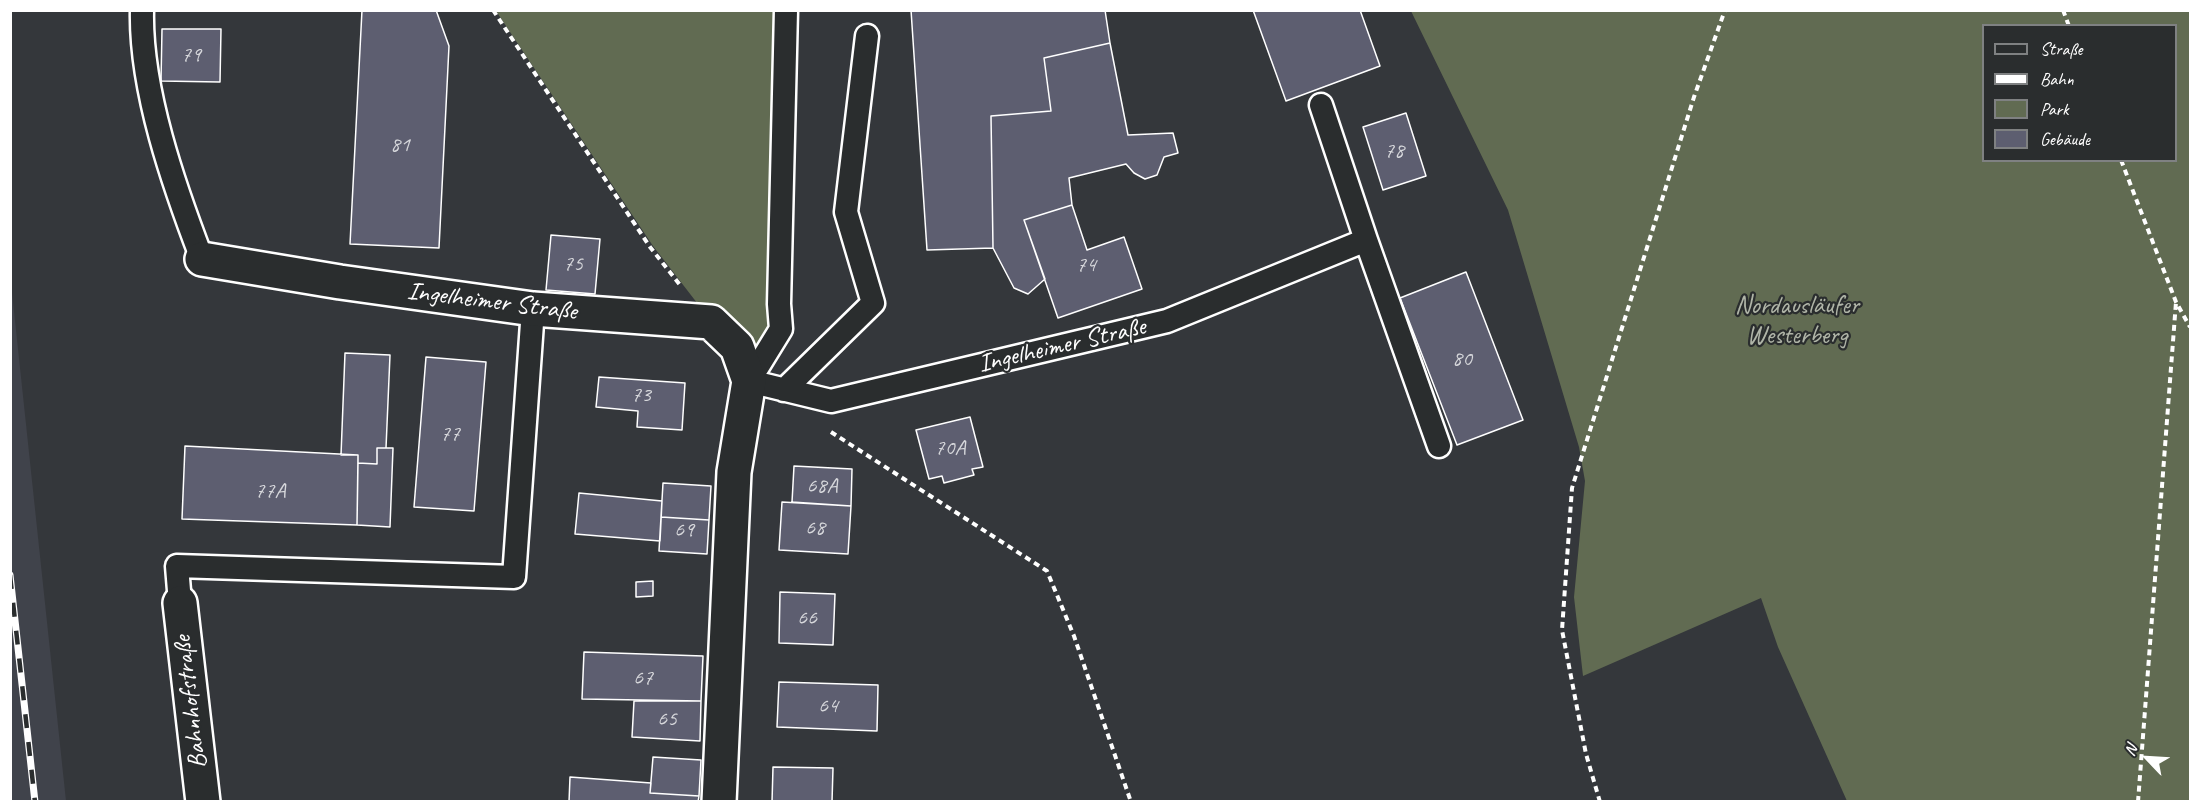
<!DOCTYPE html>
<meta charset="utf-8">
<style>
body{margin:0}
#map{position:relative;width:2201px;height:812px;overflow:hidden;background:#34373b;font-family:Caveat,sans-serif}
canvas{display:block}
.frame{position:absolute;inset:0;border:12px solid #fff;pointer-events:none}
.legend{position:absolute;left:1982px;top:24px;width:195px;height:138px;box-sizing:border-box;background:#2a2d2e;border:2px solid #7f8182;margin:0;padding:8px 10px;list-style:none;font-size:18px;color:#fff}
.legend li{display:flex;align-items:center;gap:12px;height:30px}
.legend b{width:30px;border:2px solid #7f8182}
.north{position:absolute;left:2117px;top:728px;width:60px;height:60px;-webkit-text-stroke:4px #2a2d2e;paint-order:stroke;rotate:295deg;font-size:16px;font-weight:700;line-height:24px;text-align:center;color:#fff}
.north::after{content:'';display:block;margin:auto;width:21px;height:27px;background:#fff;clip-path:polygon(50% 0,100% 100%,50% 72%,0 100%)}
</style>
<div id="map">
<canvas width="2201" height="812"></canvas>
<div class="frame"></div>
<ul class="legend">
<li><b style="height:8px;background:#2a2d2e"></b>Straße</li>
<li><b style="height:8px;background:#fff"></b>Bahn</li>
<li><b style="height:16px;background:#616b52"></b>Park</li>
<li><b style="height:16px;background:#5d5e70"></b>Gebäude</li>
</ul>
<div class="north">N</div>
</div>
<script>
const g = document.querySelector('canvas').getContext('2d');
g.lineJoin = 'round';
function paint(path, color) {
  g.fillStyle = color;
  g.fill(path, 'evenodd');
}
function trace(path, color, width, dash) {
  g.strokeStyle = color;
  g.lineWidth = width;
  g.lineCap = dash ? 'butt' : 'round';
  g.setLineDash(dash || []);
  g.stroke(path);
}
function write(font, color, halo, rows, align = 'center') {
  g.font = font + ' Caveat,sans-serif';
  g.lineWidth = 4.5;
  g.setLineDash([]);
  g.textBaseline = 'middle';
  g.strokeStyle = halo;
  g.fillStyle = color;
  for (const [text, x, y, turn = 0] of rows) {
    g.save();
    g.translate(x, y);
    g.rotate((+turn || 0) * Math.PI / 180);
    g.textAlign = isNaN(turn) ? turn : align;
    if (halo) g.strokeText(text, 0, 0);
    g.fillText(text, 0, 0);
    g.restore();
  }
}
paint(new Path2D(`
 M11,283l55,518h-55z`), '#40434b');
paint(new Path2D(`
 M496,11h290l-8,293 -29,77 -38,-60 -58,-75z
 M1411,11h779v790h-343l-69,-154 -17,-49 -178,78 -9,-79 11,-116 -6,-34 -71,-237zM1984,26h192v134h-192z`), '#616b52');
const building = new Path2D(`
 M362,10h74l13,36 -10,202 -89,-4z
 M911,10h194l5,33 -66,15 7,53 -60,5 2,132 -66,2z
 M1253,10h107l20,56 -94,35z
 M162,29h59l-1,53 -59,-1z
 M1110,43l18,92 45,-2 5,20 -14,4 -7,18 -12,4 -11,-6 -8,-9 -57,14 3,27 -48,15 21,59 -17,15 -14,-6 -21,-40 -2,-132 60,-5 -7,-53z
 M1406,113l20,63 -43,14 -20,-63z
 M1072,205l15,45 37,-13 18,52 -84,29 -34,-98z
 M551,235l49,4 -5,55 -49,-4z
 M1466,272l57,148 -66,25 -57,-147z
 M345,353l45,2 -4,93h-9v16l-19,-1v-8h-17z
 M426,357l60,5 -12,149 -60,-4z
 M599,377l86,6 -3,47 -45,-3 1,-16 -42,-4z
 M970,417l13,50 -11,2 2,6 -30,8 -2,-7 -13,3 -13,-49z
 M185,446l173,9 -1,70 -175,-6z
 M377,448h16l-3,79 -33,-2 1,-62 19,1z
 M794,466l58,3 -1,37 -59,-4z
 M663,483l48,3 -2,34 -48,-3z
 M579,493l83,8 -2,40 -85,-7z
 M782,502l69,4 -3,48 -69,-4z
 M661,517l48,3 -2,34 -48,-3z
 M653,581v15l-17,1v-15z
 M780,592l55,2 -2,51 -54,-2z
 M584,652l119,4 -2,45 -119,-2z
 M779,682l99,3 -1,46 -100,-4z
 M634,701h67l-1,40 -68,-4z
 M653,757l48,3 -2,36 -49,-3z
 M773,767l60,1 -1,34h-60z
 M570,777l81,6 -1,10 49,3 -1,6h-129z`);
paint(building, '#5d5e70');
trace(building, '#fff', 1.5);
const service = new Path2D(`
 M142,10c-2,79 32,176 60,249
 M786,10l-7,294 2,25 -32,52 82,20 336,-80 199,-81 -45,-135
 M1366,240l73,206
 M784,390l89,-87 -27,-91 21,-176
 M180,603l-3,-37 337,11 19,-268`);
const minor = new Path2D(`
 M202,259l138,23 193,27 178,13 26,25 12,34 -15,91 -15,330
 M180,603l23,199`);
trace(service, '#fff', 27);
trace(minor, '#fff', 38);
trace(new Path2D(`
 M493,10l157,237 30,38
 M2063,10l6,16
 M2121,160l55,142 14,25
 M831,432l216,139 27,65 57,166
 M1600,802l-14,-48 -24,-124 10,-142 122,-391 31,-87
 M2138,802l38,-500`), '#fff', 4, [6, 4.5]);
trace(service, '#2a2d2e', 22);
trace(minor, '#2a2d2e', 33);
const rail = new Path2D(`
 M10,575l25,227`);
trace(rail, '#fff', 7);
trace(rail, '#2a2d2e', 4.5, [14]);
write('22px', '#d6d7db', null, [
 ["79",191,55],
 ["81",400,145],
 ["78",1394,151],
 ["75",573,264],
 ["74",1086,265],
 ["80",1462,359],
 ["73",641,395],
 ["77",450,434],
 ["70A",950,448],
 ["68A",822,486],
 ["77A",270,491],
 ["68",815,528],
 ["69",684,530],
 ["66",807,618],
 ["67",643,678],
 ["64",828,706],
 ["65",667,719]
]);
write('26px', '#fff', '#2a2d2e', [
 ["Ingelheimer Straße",492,302,7],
 ["Ingelheimer Straße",1062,346,-13],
 ["Bahnhofstraße",191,702,-97]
]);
write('26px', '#b0b5a8', '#2a2d2e', [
 ["Nordausläufer",1797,306],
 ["Westerberg",1797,336]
]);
</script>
